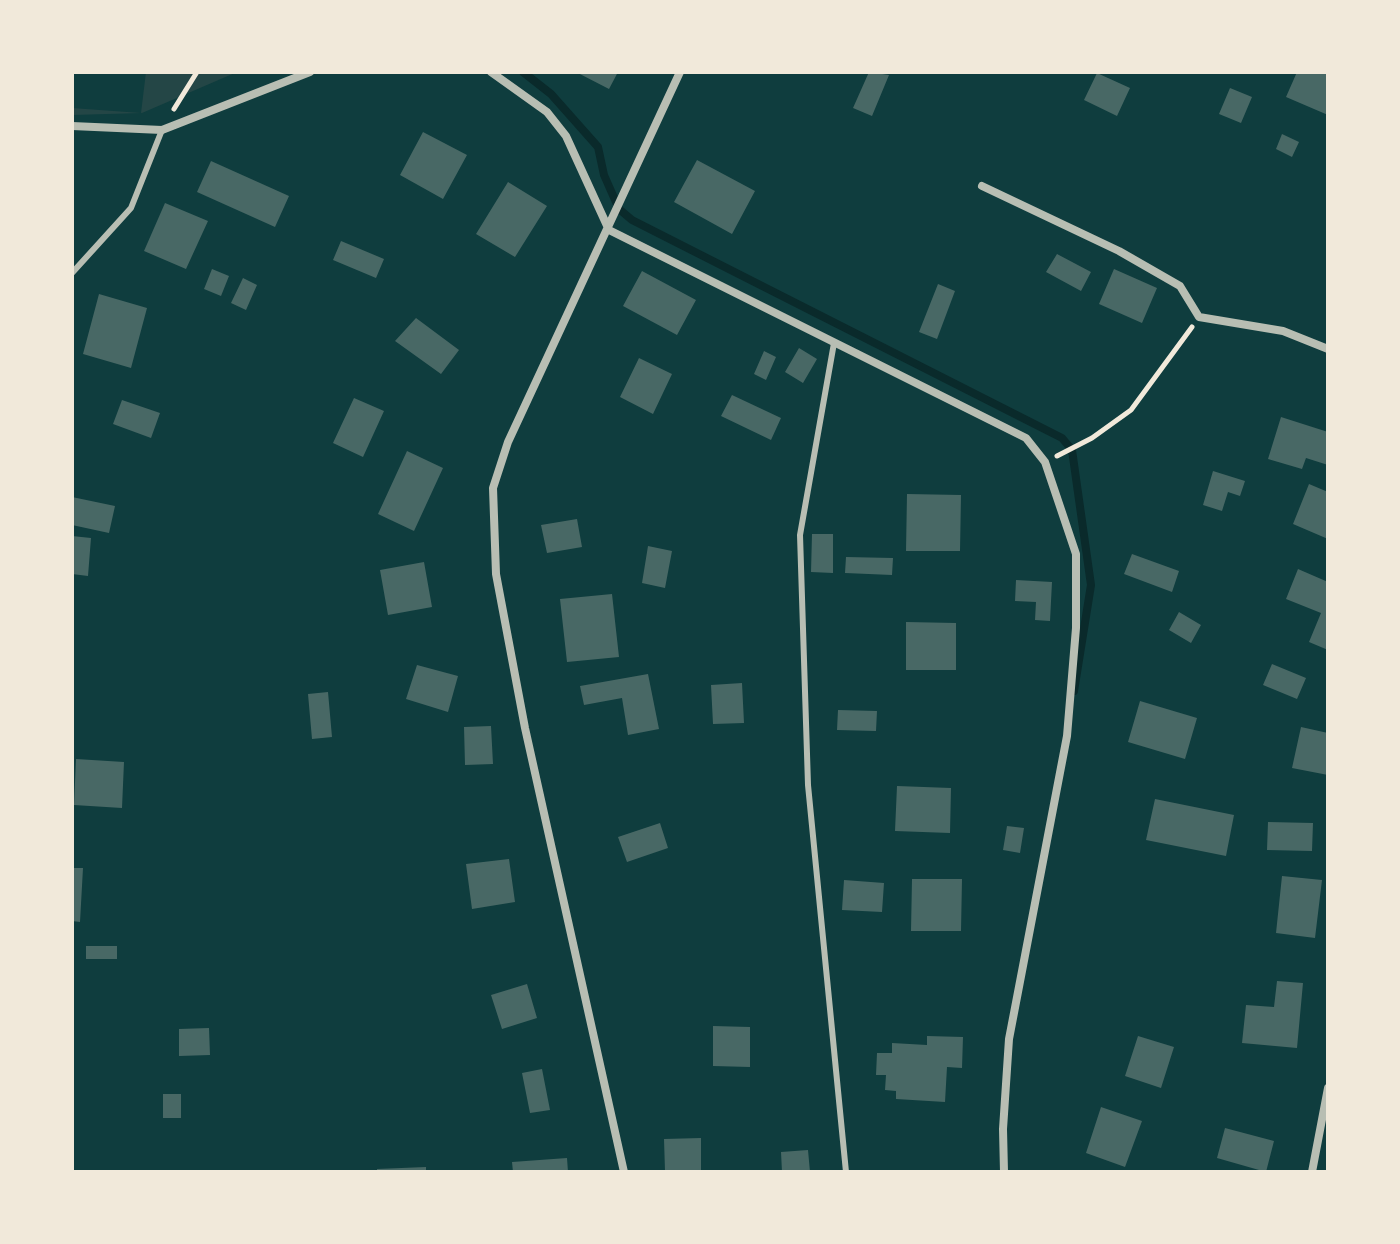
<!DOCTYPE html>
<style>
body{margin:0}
#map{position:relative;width:1400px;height:1244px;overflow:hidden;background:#0f3d3e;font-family:Mulish,sans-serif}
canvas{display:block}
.frame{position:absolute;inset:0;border:74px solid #f1e9da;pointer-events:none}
</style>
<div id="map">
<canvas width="1400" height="1244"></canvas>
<div class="frame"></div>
</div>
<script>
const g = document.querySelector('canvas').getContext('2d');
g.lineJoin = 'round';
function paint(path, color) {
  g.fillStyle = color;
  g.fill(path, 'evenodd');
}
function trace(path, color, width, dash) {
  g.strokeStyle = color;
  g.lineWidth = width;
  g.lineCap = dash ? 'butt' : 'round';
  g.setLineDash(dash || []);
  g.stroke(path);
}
paint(new Path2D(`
 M146,72h91l-95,41 -70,2v-7l69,5z`), '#244646');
trace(new Path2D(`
 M523,72l28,22 47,53 6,28 15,34 13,11 430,218 10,12 19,135 -17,106`), '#0a2a2b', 8);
paint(new Path2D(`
 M576,72h42l-9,17z
 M869,72l20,3 -17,41 -19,-8z
 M1297,72h31v43l-42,-18z
 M1097,73l33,15 -13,28 -33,-16z
 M1230,88l22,9 -11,26 -22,-9z
 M423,132l44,23 -24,44 -43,-24z
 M1282,134l17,8 -7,15 -16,-8z
 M697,160l58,31 -23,43 -58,-32z
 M211,161l78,35 -14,31 -78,-35z
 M508,182l39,24 -32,51 -39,-23z
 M165,203l43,18 -22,48 -42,-18z
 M341,241l43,18 -8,19 -43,-18z
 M1057,254l34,18 -10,19 -35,-19z
 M212,269l17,7 -8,20 -17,-7z
 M1114,269l43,19 -15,35 -43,-19z
 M642,271l54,29 -19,35 -54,-29z
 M243,278l14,7 -11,25 -15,-7z
 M938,284l17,7 -18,48 -18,-7z
 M99,294l48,14 -16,60 -48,-14z
 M416,318l43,32 -18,24 -46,-33z
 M799,348l18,11 -14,24 -18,-11z
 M764,351l12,6 -10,23 -12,-6z
 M639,358l33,16 -19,40 -33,-17z
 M732,395l49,23 -10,22 -50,-24z
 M354,398l30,13 -21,46 -30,-14z
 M122,400l38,13 -9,25 -38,-14z
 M1281,417l47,15v33l-22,-7 -4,11 -34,-10z
 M407,451l36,17 -29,63 -36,-17z
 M1213,471l32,10 -5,15 -12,-4 -6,19 -19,-6z
 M1309,484l19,8v47l-35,-15z
 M907,494l54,1 -1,56h-54z
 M72,497l43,9 -6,27 -37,-8z
 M577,519l5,28 -35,6 -6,-28z
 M812,534h21v39l-22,-1z
 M72,536l19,2 -3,38 -16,-2z
 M648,546l24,5 -7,37 -23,-5z
 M1132,554l47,17 -7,21 -48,-18z
 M846,557l47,1 -1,17 -47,-2z
 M424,562l8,45 -44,8 -8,-45z
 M1298,569l30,13v68l-19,-8 12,-29 -35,-14z
 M1016,580l36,2 -2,39 -15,-1 1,-18 -21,-1z
 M612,594l7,63 -52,5 -7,-63z
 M1179,612l22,13 -10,18 -22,-13z
 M906,622l50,1v47h-50z
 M1272,664l34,14 -9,21 -34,-14z
 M417,665l41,11 -10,36 -42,-13z
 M648,674l11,55 -31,6 -6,-37 -38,7 -4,-19z
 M742,683l2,40 -31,1 -2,-39z
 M328,692l4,45 -20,2 -4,-45z
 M1140,701l57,17 -12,41 -57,-17z
 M838,710l39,1 -1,20 -39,-1z
 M491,726l2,38 -28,1 -1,-38z
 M1301,727l27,6v42l-36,-7z
 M76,759l48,3 -2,46 -48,-3z
 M897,786l54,2 -1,45 -55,-2z
 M1155,799l79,16 -8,41 -80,-16z
 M1268,822l45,1 -1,28 -45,-1z
 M660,823l8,25 -41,14 -9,-25z
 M1007,826l17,2 -4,25 -17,-3z
 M509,859l6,43 -43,7 -6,-45z
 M72,868h11l-3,54 -8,-1z
 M1282,876l40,4 -7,58 -39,-5z
 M912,879h50l-1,52h-50z
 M844,880l40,3 -2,29 -40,-2z
 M86,946h31v13h-31z
 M1277,981l26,2 -6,65 -55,-5 4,-38 28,2z
 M527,984l10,34 -35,11 -11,-34z
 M713,1026l37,1v40l-37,-1z
 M209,1028l1,27 -31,1v-27z
 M927,1036l36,1 -1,31 -15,-1 -2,35 -49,-3v-8l-11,-1 1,-15h-10l1,-22h15v-10l35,2z
 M1138,1036l36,11 -13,41 -36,-12z
 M542,1069l8,41 -20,3 -8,-40z
 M163,1094h18v24h-18z
 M1101,1107l41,14 -17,46 -39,-14z
 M1225,1128l49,13 -8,31 -49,-14z
 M701,1138v33h-36l-1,-32z
 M808,1150l2,22h-28l-1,-20z
 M567,1158l1,14h-55l-1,-10z
 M426,1167v5h-49v-3z`), '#486865');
trace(new Path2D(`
 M174,109l23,-37
 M1057,456l35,-18 39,-28 61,-83`), '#f1e9da', 5);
trace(new Path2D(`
 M72,273l59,-65 31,-78
 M834,343l-34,192 8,250 38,387`), '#b8beb3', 6);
trace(new Path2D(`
 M491,72l56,40 19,24 43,94 417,208 19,24 31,92v74l-9,108 -58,303 -6,90 1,43
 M72,126l90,4 148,-58
 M982,186l137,65 61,35 19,31 84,14 45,18
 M624,1172l-99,-444 -29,-154 -3,-86 15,-46 172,-370
 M1312,1172l16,-84`), '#b8beb3', 8);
</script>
